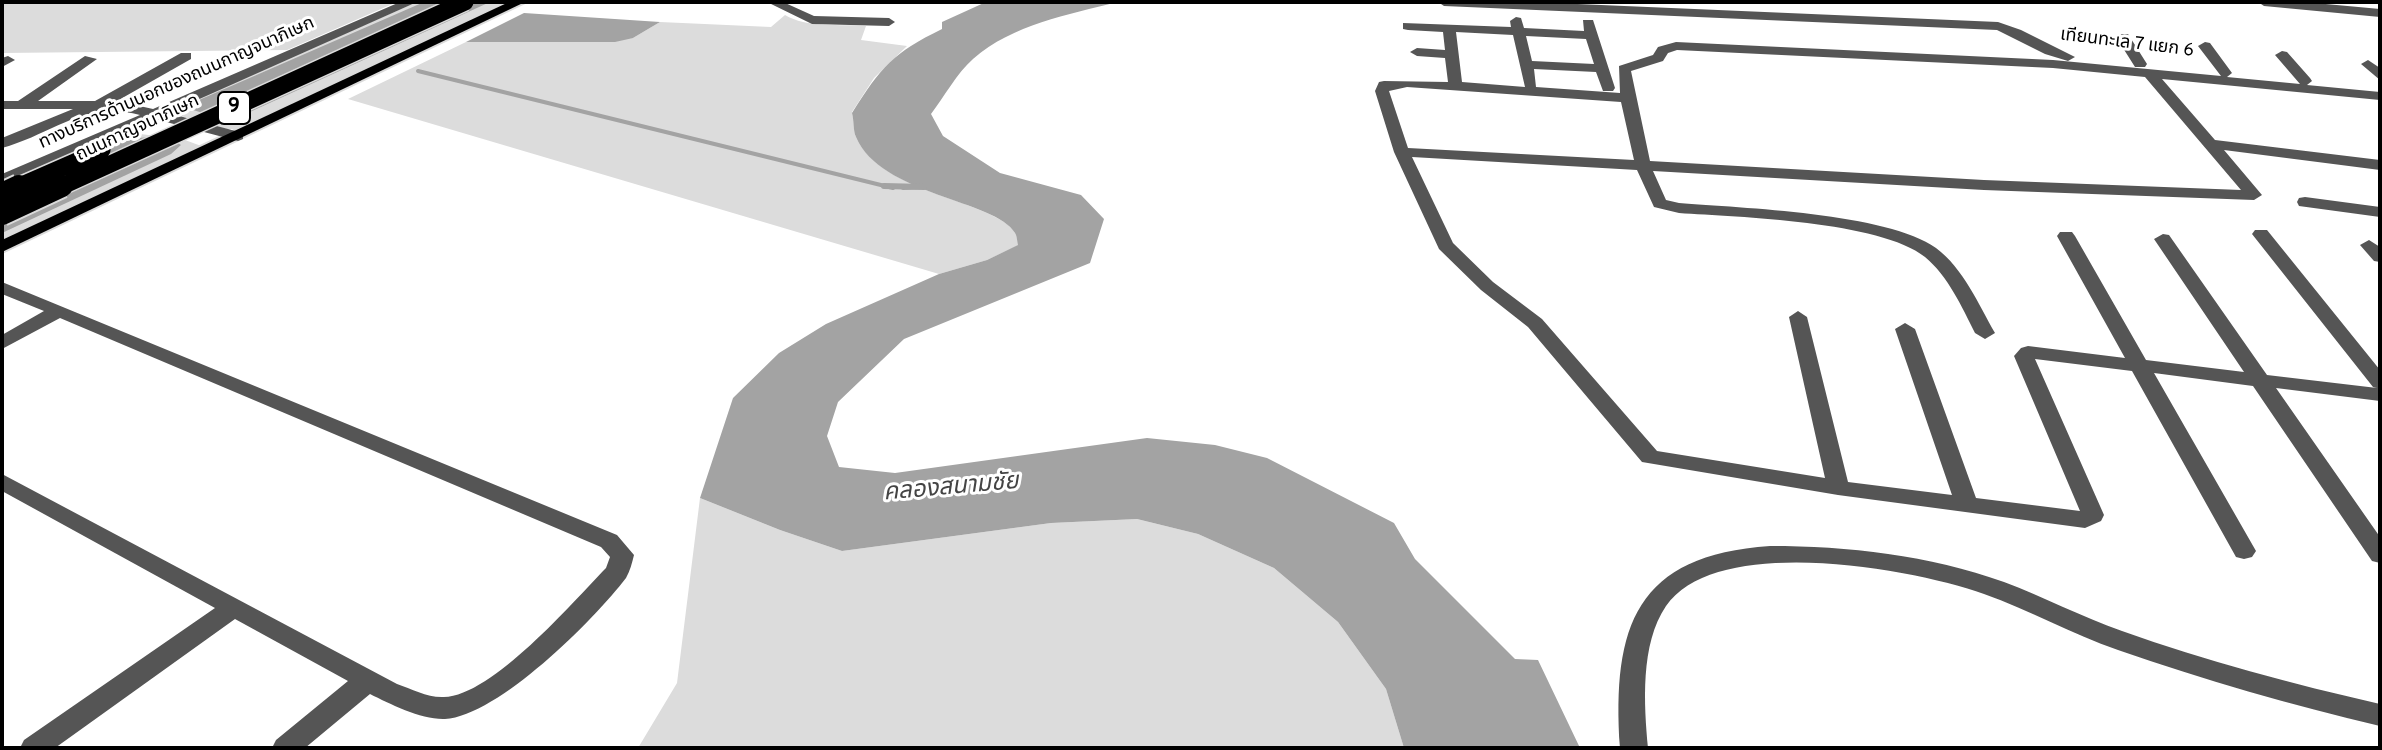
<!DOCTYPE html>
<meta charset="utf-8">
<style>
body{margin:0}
#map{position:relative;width:2382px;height:750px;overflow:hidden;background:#fff;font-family:Overpass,sans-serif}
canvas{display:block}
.frame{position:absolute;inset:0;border:4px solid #000;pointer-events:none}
</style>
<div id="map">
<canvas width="2382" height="750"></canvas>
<div class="frame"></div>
</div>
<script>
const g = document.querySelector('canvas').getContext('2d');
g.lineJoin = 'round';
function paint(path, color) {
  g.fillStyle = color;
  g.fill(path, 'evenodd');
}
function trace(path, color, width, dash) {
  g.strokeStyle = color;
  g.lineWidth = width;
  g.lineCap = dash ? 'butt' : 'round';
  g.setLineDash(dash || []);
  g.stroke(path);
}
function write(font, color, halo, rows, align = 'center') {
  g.font = font + ' Overpass,"Noto Sans Thai",sans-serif';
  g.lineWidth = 6;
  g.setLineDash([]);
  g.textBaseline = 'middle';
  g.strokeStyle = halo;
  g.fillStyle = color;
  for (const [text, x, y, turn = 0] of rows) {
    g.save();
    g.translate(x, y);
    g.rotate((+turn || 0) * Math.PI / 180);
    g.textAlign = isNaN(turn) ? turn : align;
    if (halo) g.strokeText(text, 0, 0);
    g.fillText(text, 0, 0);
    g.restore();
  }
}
paint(new Path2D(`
 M2,2h395l-110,48 -285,3z
 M417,2h93l-269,127h-14l-61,-17z
 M785,15c21,13 56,9 81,11l-5,14 46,6 -33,32 -22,34c2,8 1,18 4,25 24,57 141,64 159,96 2,3 2,8 4,12l-32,15 -48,14 -591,-175 118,-57 167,-4 27,-16 111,5z
 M126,132l59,8 19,7 -202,95v-56z
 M700,498l80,32 62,21 209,-28 86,-4 61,15 76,34 64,54 48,67 18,59h-766l39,-65z`), '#dcdcdc');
paint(new Path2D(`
 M424,2h66l-251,115 -16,2 -40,-12z
 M1117,2c-49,13 -104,22 -144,57 -16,14 -29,38 -42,55l12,22 57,37 81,22 23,24 -14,44 -186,76 -66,63 -11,34 12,31 56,6 252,-35 68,7 52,13 127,65 21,36 100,100 23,1 42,88h-176l-18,-59 -48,-67 -64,-54 -76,-34 -61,-15 -86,4 -209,28 -62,-21 -80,-32 33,-100 46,-45 47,-29 113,-50 48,-14 31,-15c-1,-4 -1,-9 -3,-12 -19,-33 -135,-38 -159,-96 -3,-6 -2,-17 -4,-24 29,-46 41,-60 90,-84v-7l44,-20z
 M524,13l136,9 -27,16 -18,4h-149z
 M148,137l27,4 6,4 -10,9 -169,79v-44l111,-48z`), '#a3a3a3');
trace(new Path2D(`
 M418,71l475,117
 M903,188l21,-1`), '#a3a3a3', 4);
trace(new Path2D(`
 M884,186l40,1`), '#a3a3a3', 6);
const major = new Path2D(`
 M509,2h16l-523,250v-12z`);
trace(major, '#dbdbdb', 4);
paint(new Path2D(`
 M400,2h17l-249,111 75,20v6l-5,2 -83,-22 -153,66v-11l138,-59c-56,-15 -87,19 -138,33v-10l71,-29h-71v-8h16l67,-45 12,3 -59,42h57l86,-48h10v6l-74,42 36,8z
 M767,2h16l31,14 75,2 6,4 -6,4 -77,-2z
 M1438,2h93l467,20 23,8 54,27 -7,4 -23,-7 -48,-24 -553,-24z
 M2258,2h46l76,7v8l-116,-11z
 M1516,17l5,1 3,10 60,3 -1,-11h10l22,68 -2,3h-10l-7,-19 -62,-3 2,18 84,6 -1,-27 34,-11 5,-8 18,-5 377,18 168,16 -23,-30 7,-4 5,1 22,30 -5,4 73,7 -25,-29 7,-4 5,1 23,26 2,3 -5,4 73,7v8l-218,-21 53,61 165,20v10l-156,-20 38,45 -8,5 -270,-10 -331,-19 13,29 13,3c62,5 209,10 257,45 27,20 43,57 59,85l-10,6 -10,-6c-13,-26 -27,-57 -50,-76 -45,-36 -187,-40 -246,-44l-25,-6 -17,-37 -225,-13 41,86 40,39 49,37 115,132 168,27 -36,-161 9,-6 9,6 41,165 104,13 -57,-166 10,-6 10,6 61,169 104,13 -66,-155 7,-8 7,-2 97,12 -68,-122 3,-4h12l3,4 71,124 98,12 -90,-133 9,-5 6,1 98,140 110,13 -4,-1 -121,-153 3,-4h12l113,140v31l-104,-13 104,149v26l-8,-2 -119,-175 -99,-13 102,178 -4,6 -8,2 -8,-2 -104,-186 -97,-12 69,156 -3,6 -16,7 -247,-33 -196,-33 -114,-135 -47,-37 -42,-41 -45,-97 -19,-61 4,-9 5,-1 64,1 -3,-24 -28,-2 -7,-4 7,-4 28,2 -2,-18 -35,-2 -5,-1v-6l108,4 -1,-6zM1456,32l57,3 12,52 -63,-5zM1526,36l60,3 8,25 -62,-3zM1677,50l376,18 92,9 96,113 -257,-10 -334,-19 -19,-90 32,-10 5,-8zM1407,87l214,15 13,58 -226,-12 -19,-57z
 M2118,34h10l19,30 -2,3h-10l-19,-30z
 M8,56l7,4 -13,7v-9z
 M2368,60l12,8v12l-19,-16z
 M2305,197l75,10v10l-81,-11 -2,-4 2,-4z
 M2369,240l11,7v15l-6,-1 -14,-16z
 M2,282l615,253 17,20c-2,8 -4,16 -8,23 -32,42 -128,138 -181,141 -23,1 -55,-15 -75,-25l-65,54h-33l4,-8 72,-59 -113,-62 -180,129h-35l4,-8 191,-132 -213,-117v-17l395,210c15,5 31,14 47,13 48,-1 129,-95 162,-129l4,-11 -9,-10 -541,-229 -58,31v-14l42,-24 -42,-17z
 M1770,546c78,0 159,9 234,36 40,15 78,35 118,49 84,30 171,53 258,73v22c-88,-21 -176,-46 -262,-76 -46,-16 -89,-40 -134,-56 -71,-26 -268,-61 -318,12 -26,38 -22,99 -18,142h-28c-8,-122 16,-193 150,-202z`), '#555');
paint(major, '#000');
const highwayBridgeFar1 = new Path2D(`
 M15,188l87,-38
 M58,188l407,-186`);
const highwayBridge = new Path2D(`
 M2,194l17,-8
 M2,214l60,-28`);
trace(highwayBridgeFar1, '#dbdbdb', 20, []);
trace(highwayBridge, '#dbdbdb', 26, []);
trace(highwayBridgeFar1, '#000', 17);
trace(highwayBridge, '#000', 22);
write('18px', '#000', '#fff', [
 ["เทียนทะเล 7 แยก 6",2127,44,7],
 ["ทางบริการด้านนอกของถนนกาญจนาภิเษก",177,84,-24],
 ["ถนนกาญจนาภิเษก",138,129,-25]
]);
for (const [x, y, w] of [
 [234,108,32]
]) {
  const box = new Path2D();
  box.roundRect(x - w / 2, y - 16, w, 32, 6);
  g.fillStyle = '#fff';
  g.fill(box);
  trace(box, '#000', 2);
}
write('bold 20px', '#000', null, [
 ["9",234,108]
]);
write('italic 24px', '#444', '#fff', [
 ["คลองสนามชัย",951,489,-5]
]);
</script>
